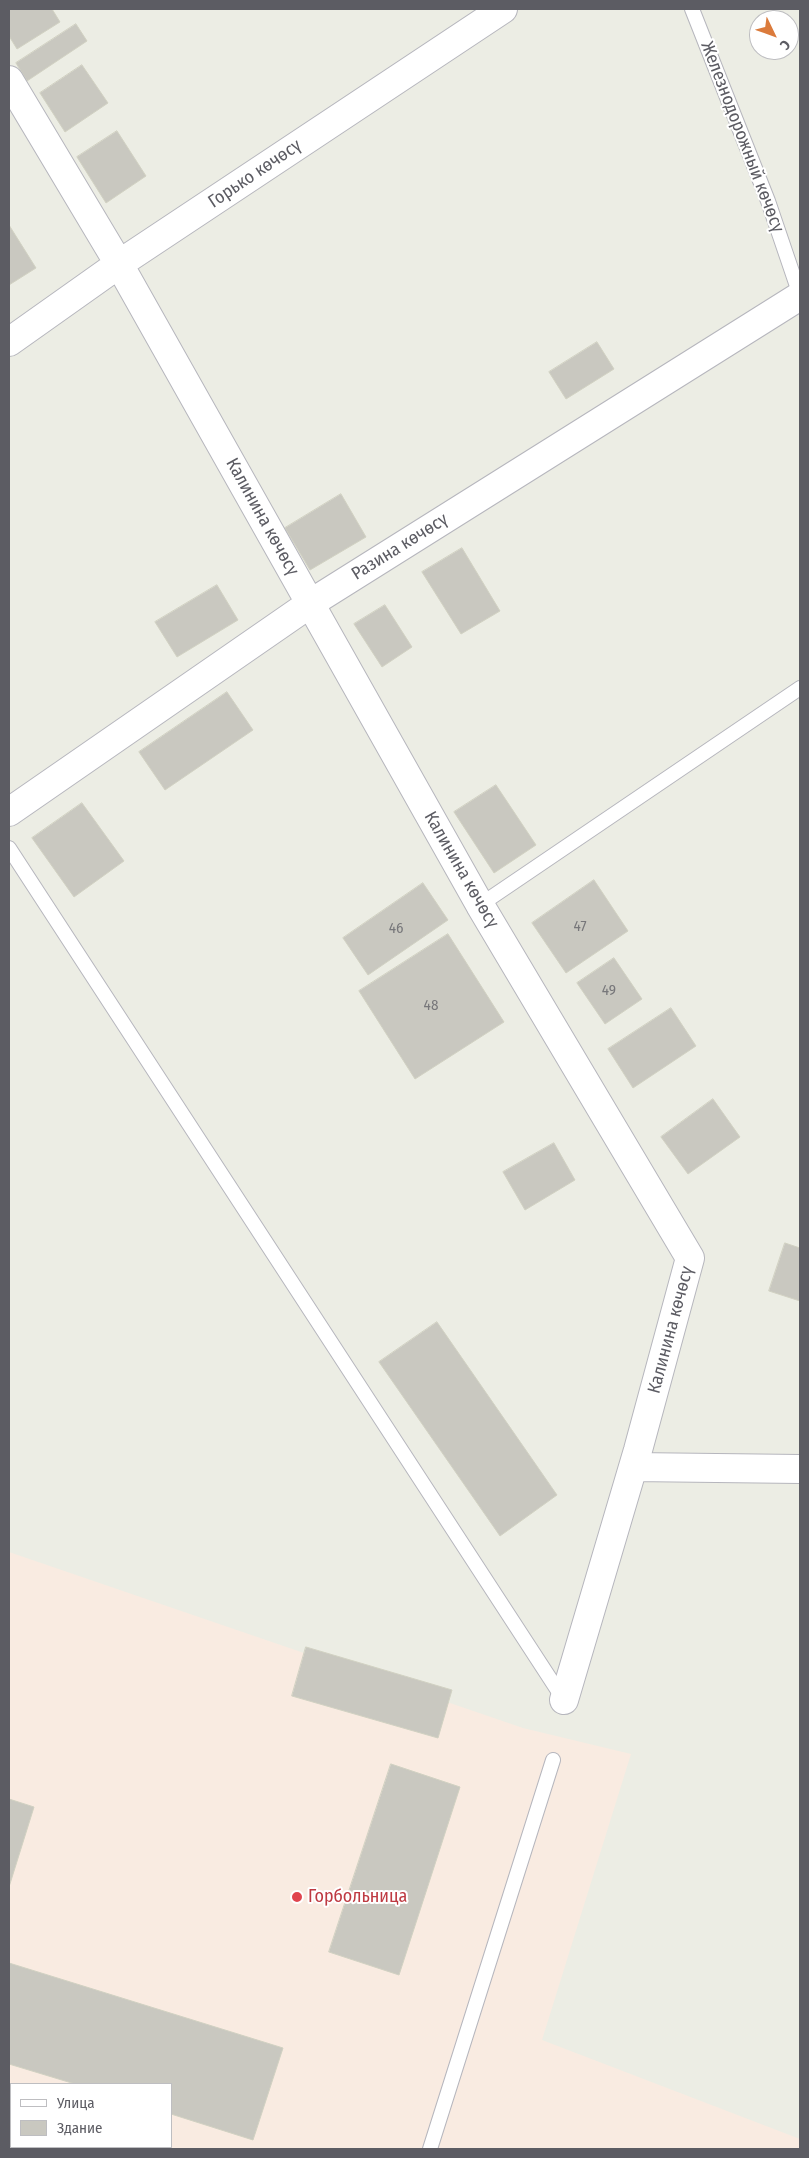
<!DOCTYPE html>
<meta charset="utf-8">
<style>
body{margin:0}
#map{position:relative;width:809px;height:2158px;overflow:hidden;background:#ecede4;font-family:"Fira Sans Condensed",sans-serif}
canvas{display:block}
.frame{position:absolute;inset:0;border:10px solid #5c5c63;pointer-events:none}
.legend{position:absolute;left:10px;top:2083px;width:162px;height:65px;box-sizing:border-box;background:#fff;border:1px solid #bebec1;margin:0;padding:6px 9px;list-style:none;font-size:15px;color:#5c5c63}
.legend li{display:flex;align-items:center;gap:10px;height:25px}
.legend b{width:25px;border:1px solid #bebec1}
.north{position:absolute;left:749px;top:10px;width:50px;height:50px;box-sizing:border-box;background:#fff;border:1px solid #bebec1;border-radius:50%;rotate:132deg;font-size:14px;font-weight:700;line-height:20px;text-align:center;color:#5c5c63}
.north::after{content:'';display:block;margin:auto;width:18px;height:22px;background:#db7b3c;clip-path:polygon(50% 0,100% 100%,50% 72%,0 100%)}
</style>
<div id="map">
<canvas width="809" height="2158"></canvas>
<div class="frame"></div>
<ul class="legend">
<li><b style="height:6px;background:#fff"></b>Улица</li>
<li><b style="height:14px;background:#c9c8c0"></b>Здание</li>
</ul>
<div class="north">С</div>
</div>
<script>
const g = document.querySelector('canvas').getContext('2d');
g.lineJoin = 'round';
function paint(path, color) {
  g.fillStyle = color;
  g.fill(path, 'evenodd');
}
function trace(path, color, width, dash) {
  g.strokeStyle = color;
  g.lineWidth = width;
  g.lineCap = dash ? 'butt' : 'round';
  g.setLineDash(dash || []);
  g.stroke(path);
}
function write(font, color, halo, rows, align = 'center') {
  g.font = font + ' "Fira Sans Condensed",sans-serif';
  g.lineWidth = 4;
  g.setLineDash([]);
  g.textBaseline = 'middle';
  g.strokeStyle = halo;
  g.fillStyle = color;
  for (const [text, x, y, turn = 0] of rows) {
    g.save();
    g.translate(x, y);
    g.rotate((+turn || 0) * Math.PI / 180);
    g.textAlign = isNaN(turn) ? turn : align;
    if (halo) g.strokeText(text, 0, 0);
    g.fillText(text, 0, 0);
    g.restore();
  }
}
paint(new Path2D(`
 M9,1552l514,176 108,26 -89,286 258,99v10h-791zM11,2084h160v63h-160z`), '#f9ebe1');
const building = new Path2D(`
 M9,9h43l8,13 -43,27 -8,-13z
 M76,24l11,17 -60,40 -11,-18z
 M82,65l26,38 -43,29 -25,-39z
 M117,131l29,45 -40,27 -29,-46z
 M9,225l27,43 -27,17z
 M597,342l17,27 -48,30 -17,-27z
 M341,494l25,43 -56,33 -25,-42z
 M462,548l38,63 -39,23 -39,-62z
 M217,585l21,35 -61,37 -22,-35z
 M385,605l27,42 -30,20 -28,-43z
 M227,692l26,38 -88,60 -26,-38z
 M496,785l40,60 -42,28 -40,-61z
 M82,803l42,58 -50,36 -42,-59z
 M594,880l34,51 -62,42 -34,-50z
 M423,883l25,37 -80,55 -25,-37z
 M448,934l56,88 -89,57 -56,-88z
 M614,958l28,41 -37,25 -28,-41z
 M671,1008l25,38 -63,42 -25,-39z
 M713,1099l27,38 -52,37 -27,-37z
 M554,1143l21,37 -50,30 -22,-38z
 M785,1243l15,5v53l-31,-10z
 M437,1322l120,173 -57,41 -121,-174z
 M306,1647l146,43 -14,48 -146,-42z
 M391,1764l69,23 -61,188 -70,-23z
 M9,1799l25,8 -25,80z
 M9,1963l274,85 -30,92 -82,-26v-30h-96l-66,-20z`);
paint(building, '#c9c8c0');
trace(building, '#d1d1c2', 1);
const lane = new Path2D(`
 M692,9l76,192 32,94
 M9,848l555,852
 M480,905l320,-217
 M430,2149l123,-389`);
const street = new Path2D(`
 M9,80l110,184 361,641 210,353 -52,192 -74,250
 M9,342l110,-78 384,-255
 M9,812l302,-209 489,-307
 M633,1467l167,2`);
trace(lane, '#b6b6bd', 16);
trace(street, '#b6b6bd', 30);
trace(lane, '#fff', 14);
trace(street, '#fff', 28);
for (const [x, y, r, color] of [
 [297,1897,6,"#e0444e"]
]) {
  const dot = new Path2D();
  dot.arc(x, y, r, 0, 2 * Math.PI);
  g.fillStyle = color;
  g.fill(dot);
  trace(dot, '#fff', 2);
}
write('15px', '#77777a', null, [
 ["47",580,927],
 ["46",396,929],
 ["49",609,991],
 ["48",431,1006]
]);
write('18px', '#5c5c63', '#fff', [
 ["Железнодорожный көчөсү",742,137,69],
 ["Горько көчөсү",255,174,-34],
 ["Калинина көчөсү",262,517,61],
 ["Разина көчөсү",400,547,-32],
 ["Калинина көчөсү",461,870,60],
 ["Калинина көчөсү",671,1330,-75]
]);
write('18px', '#be3a42', '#fff', [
 ["Горбольница",308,1897]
], 'left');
</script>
